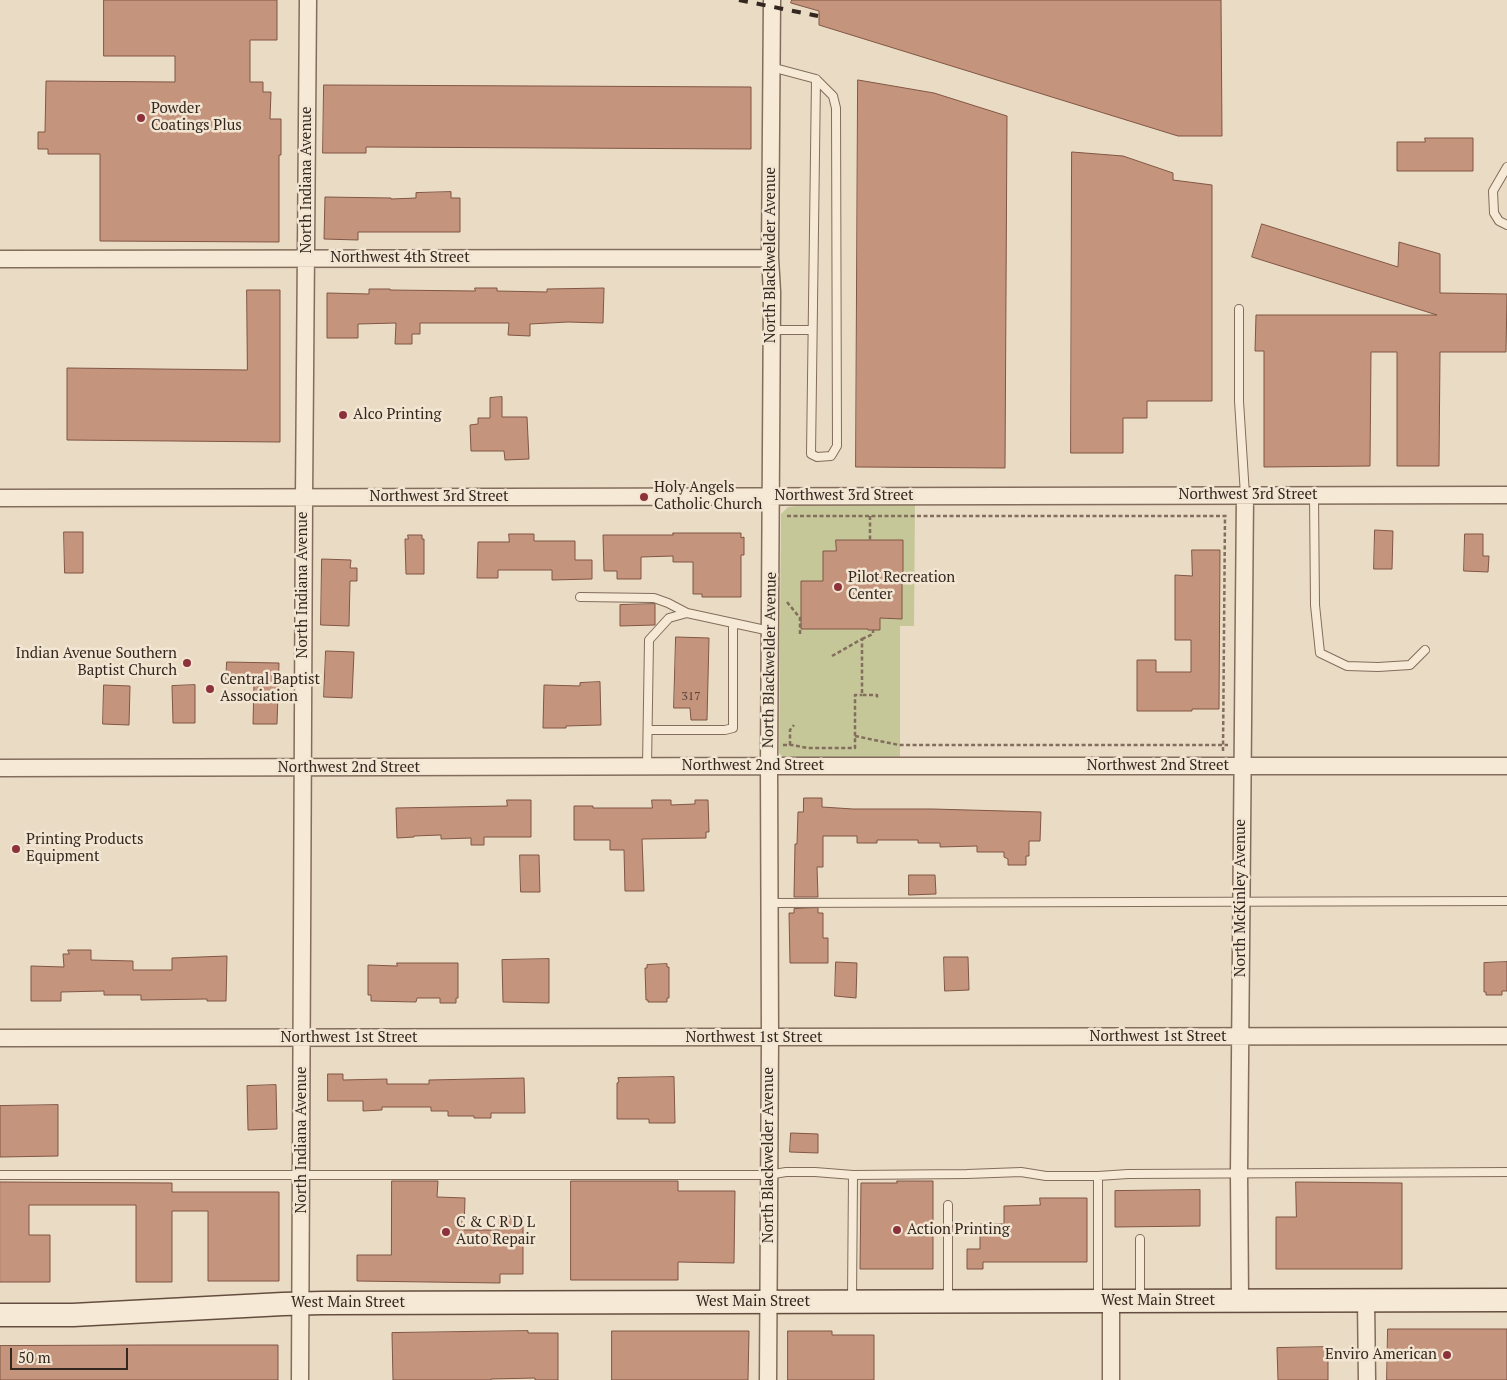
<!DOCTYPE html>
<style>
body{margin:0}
#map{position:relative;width:1507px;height:1380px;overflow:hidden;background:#eadbc4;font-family:"PT Serif",serif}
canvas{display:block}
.scale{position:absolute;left:10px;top:1348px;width:118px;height:22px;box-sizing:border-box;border:2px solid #34271f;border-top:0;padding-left:6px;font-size:15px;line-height:18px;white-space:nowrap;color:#34271f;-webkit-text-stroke:4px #f2e6d3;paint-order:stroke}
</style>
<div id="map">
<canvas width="1507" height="1380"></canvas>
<div class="scale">50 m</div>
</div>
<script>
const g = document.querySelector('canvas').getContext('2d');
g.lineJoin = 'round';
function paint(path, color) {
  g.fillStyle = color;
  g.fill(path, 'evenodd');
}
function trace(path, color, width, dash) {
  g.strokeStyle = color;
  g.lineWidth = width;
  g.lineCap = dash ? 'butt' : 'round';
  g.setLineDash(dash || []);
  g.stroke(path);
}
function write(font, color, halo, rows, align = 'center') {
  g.font = font + ' "PT Serif",serif';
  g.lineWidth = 5;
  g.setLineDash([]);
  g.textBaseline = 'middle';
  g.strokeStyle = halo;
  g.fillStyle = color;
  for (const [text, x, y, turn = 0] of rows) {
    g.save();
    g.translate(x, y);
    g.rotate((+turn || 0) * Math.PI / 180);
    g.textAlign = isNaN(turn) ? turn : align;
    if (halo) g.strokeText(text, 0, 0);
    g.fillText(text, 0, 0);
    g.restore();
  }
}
paint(new Path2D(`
 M915,505l-1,121h-14v131h-117l-4,-4 2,-239 7,-7 8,-1z`), '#c6c799');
const building = new Path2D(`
 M104,0h173v40h-27v42h13v10h8l-1,27h11v36h-2v87l-179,-1v-87h-52v-5h-10v-17h7l1,-51 129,1v-26h-71z
 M792,0h429l1,136h-44l-359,-111v-14l-28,-8z
 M858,80l76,13 73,23 -2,352 -149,-1z
 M324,85l427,2v62l-385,-2v6h-43z
 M1425,138h48v33h-76v-29h28z
 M1072,152l51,4 50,17v7l39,5v216h-65v17h-24v35h-52z
 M451,192v6h9v34h-102v8l-34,-1 1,-42 66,1v1l25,-1v-5z
 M1262,224l136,43 1,-25 41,12v39l67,1 -1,58h-66l-1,114h-42v-114h-26l-1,114 -106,1v-116h-9l1,-36h181l-185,-58z
 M475,288h22v3l50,1v-3l57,-1 -1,35 -35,-1 -38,2v12l-22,-1 1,-12h-89v11h-8v10h-17l1,-21 -38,1v14h-31v-45l42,1v-5h21v1l85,1z
 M247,290h33v152l-213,-2v-72l180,2z
 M502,397v20h25l2,42 -24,1 -1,-9h-33l-1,-26 8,-1v-6h12v-20z
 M1375,530l18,1 -1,38h-18z
 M64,532h19v41h-18z
 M673,533h68v5l3,-1v18h-3v42h-39v-3h-9v-32h-20v-6l-32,1v22h-24v-8h-13l-1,-36h70z
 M509,534h25v7h41v19h17v19l-40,1v-10h-54v8h-21l1,-36h31z
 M1465,534h18v22h6l-1,16 -24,-1z
 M408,535h14v4h2v35h-18l-1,-35h3z
 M836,540h67v32h-1v47l-22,-1v12h-12v-1h-67v-48h22v-30h13z
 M1192,550h28l-1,159h-27v2h-55v-51h19v12h35v-32h-16v-65l17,1z
 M322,559l29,1 -1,8h7v13h-7l-1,45 -28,-1z
 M655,604v21l-35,1v-21z
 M676,637l33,1 -2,82h-16l-1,-12h-16z
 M326,651l28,1 -2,46 -28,-1z
 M227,662l52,1 -2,61h-24l1,-41h-28z
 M600,682l1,43 -35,1v2h-23l1,-43 36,1v-3z
 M104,685l26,1 -1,39 -26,-1z
 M195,685v38h-22l-1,-37z
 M804,798h18v9l31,2h79l109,3 -1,29h-11v15h-3v9h-18v-6l-4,-2v-5h-27v-6l-37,1v-4h-22v-3h-41v3h-20v-7h-34v31h-6l1,30h-24l1,-53h2l1,-32h5z
 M507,800h24v37h-47v8h-13v-7l-30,1v-4l-27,1v1l-17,1 -1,-30 111,-2z
 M652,800h19v5l24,-1v-4h13l1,32h-3v6l-64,1 2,52h-19l-1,-41h-14v-10h-36v-34h19v2h59z
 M520,855h19l1,37h-19z
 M909,875h26l1,19 -27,1z
 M818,908v5h5v25h5v25h-38l-1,-50h5v-4z
 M68,950h23v10l42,1v9h39v-12l55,-2 -1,45h-19v-2l-66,1v-5h-37v-4l-43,1v9h-30v-35l33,1 -1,-13h6z
 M944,957h24l1,33 -24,1z
 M549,959v44l-46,-1 -1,-42z
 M836,962l21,1 -1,35 -21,-2z
 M1507,962v29h-5v4h-16v-3h-2v-29z
 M397,963h61v35h-2v5h-16v-5h-23l-1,4 -45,-1v-6h-3v-30l29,1z
 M667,964v3h2v31h-2v4h-19v-2h-2l-1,-32h2v-3z
 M328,1074h15v6l44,-1v5h42v-4l95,-2 1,35h-34v5h-17v-2h-26v-5h-17v-4h-49v3l-19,1v-10h-35z
 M674,1077l1,46h-26v-4h-32v-36l2,-1 -1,-4z
 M276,1085l1,44 -29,1 -1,-44z
 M58,1105v51l-58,1v-51z
 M791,1133l27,1v19l-28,-1z
 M392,1181h46l-1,16 28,1 -1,32h35v-14h24v58h-23v9l-143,-2v-26h34z
 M571,1181h107v10h57l-1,72 -56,-1v18h-107z
 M897,1181h36v88h-73l1,-86h36z
 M0,1182l172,1v9h107v89h-71v-70h-36v71h-36v-77h-107v30h21v47h-50z
 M1296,1182l106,1v86h-126v-52h20z
 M1200,1190v36l-85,1v-36z
 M1040,1198h47v64h-104v7h-16v-20h13v-25h24v-18l36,-1z
 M1388,1329h119v51h-120z
 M528,1331v2h30v47h-23v-2l-44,1v1h-98l-1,-47z
 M612,1331h137l-1,49h-136z
 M788,1331h44v4h42v45h-86z
 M148,1345h130v35h-278v-34z
 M1328,1347v33h-50l-1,-32z`);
paint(building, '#c5947d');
trace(building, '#805644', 1);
const lane = new Path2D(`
 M771,67l45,12 17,17 3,12 1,338 -6,10 -14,1 -6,-3 5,-375
 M1507,167l-14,24 1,22 5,8 8,4
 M1239,309v92l6,94
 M772,330h40
 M1314,495l1,110 5,48 27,13 31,1 32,-2 15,-15
 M580,597l74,1 14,5 19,10
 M648,730h77l8,-2v-105
 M647,766l2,-126 20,-22 18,-5 83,18
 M769,903l738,-2
 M0,1175h768l18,-3h29l38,3 114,-1 54,-2 25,4h52l30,-2 379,-2
 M948,1205v95
 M1140,1239v61
 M852,1300l1,-125
 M1098,1300v-124`);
const street = new Path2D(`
 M0,259l770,-1
 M0,498l1507,-3
 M0,768l769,-2h738
 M0,1038l1507,-2
 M1366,1300l1,80
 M1240,1301l-1,-128 6,-678
 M1111,1302v78
 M300,1380l4,-882 4,-498
 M768,1380l2,-342 -1,-272 3,-474 -2,-34 2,-258`);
const secondary = new Path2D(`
 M0,1315h73l210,-11 39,-1 1185,-3`);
trace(lane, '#836d5c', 10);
trace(street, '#836d5c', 19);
trace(secondary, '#654e3f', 25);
trace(new Path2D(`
 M787,516h442
 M870,516v24
 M787,602l13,16v18
 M862,639l11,-5v-4
 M832,656l30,-17v56h15v5
 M855,736l44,9h329
 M783,745h9l16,3h47v-53h7
 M790,745v-15l4,-5
 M1223,751l2,-235`), '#836d5c', 2.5, [4, 2.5]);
trace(lane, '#f6e9d6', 8);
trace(street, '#f6e9d6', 16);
trace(secondary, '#f6e9d6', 22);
trace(new Path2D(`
 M739,0l79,16`), '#34271f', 4, [9, 9]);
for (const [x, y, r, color] of [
 [141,118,5,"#8d313a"],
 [343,415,5,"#8d313a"],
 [644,497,5,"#8d313a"],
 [838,587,5,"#8d313a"],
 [187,663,5,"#8d313a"],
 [210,689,5,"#8d313a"],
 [16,849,5,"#8d313a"],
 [897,1230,5,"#8d313a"],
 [446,1232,5,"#8d313a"],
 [1447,1355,5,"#8d313a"]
]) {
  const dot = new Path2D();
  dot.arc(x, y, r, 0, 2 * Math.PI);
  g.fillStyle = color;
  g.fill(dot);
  trace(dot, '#f2e6d3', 2);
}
write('12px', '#584236', null, [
 ["317",691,697]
]);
write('15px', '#34271f', '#f2e6d3', [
 ["Powder",151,109],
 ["Coatings Plus",151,126],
 ["Alco Printing",353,415],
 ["Holy Angels",654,488],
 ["Catholic Church",654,505],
 ["Pilot Recreation",848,578],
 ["Center",848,595],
 ["Indian Avenue Southern",177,654,"right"],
 ["Baptist Church",177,671,"right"],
 ["Central Baptist",220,680],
 ["Association",220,697],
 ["Printing Products",26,840],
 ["Equipment",26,857],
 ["C & C R D L",456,1223],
 ["Auto Repair",456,1240],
 ["Action Printing",907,1230],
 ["Enviro American",1437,1355,"right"]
], 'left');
write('15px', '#34271f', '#f2e6d3', [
 ["North Indiana Avenue",307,180,-90],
 ["North Blackwelder Avenue",771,255,-90],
 ["Northwest 4th Street",400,258],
 ["Northwest 3rd Street",1248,495],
 ["Northwest 3rd Street",844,496],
 ["Northwest 3rd Street",439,497],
 ["North Indiana Avenue",303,585,-90],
 ["North Blackwelder Avenue",770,660,-89],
 ["Northwest 2nd Street",753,766],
 ["Northwest 2nd Street",1158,766],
 ["Northwest 2nd Street",349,768],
 ["North McKinley Avenue",1241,898,-90],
 ["Northwest 1st Street",1158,1037],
 ["Northwest 1st Street",349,1038],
 ["Northwest 1st Street",754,1038],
 ["North Indiana Avenue",302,1140,-90],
 ["North Blackwelder Avenue",769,1155,-90],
 ["West Main Street",1158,1301],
 ["West Main Street",753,1302],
 ["West Main Street",348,1303]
]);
</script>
